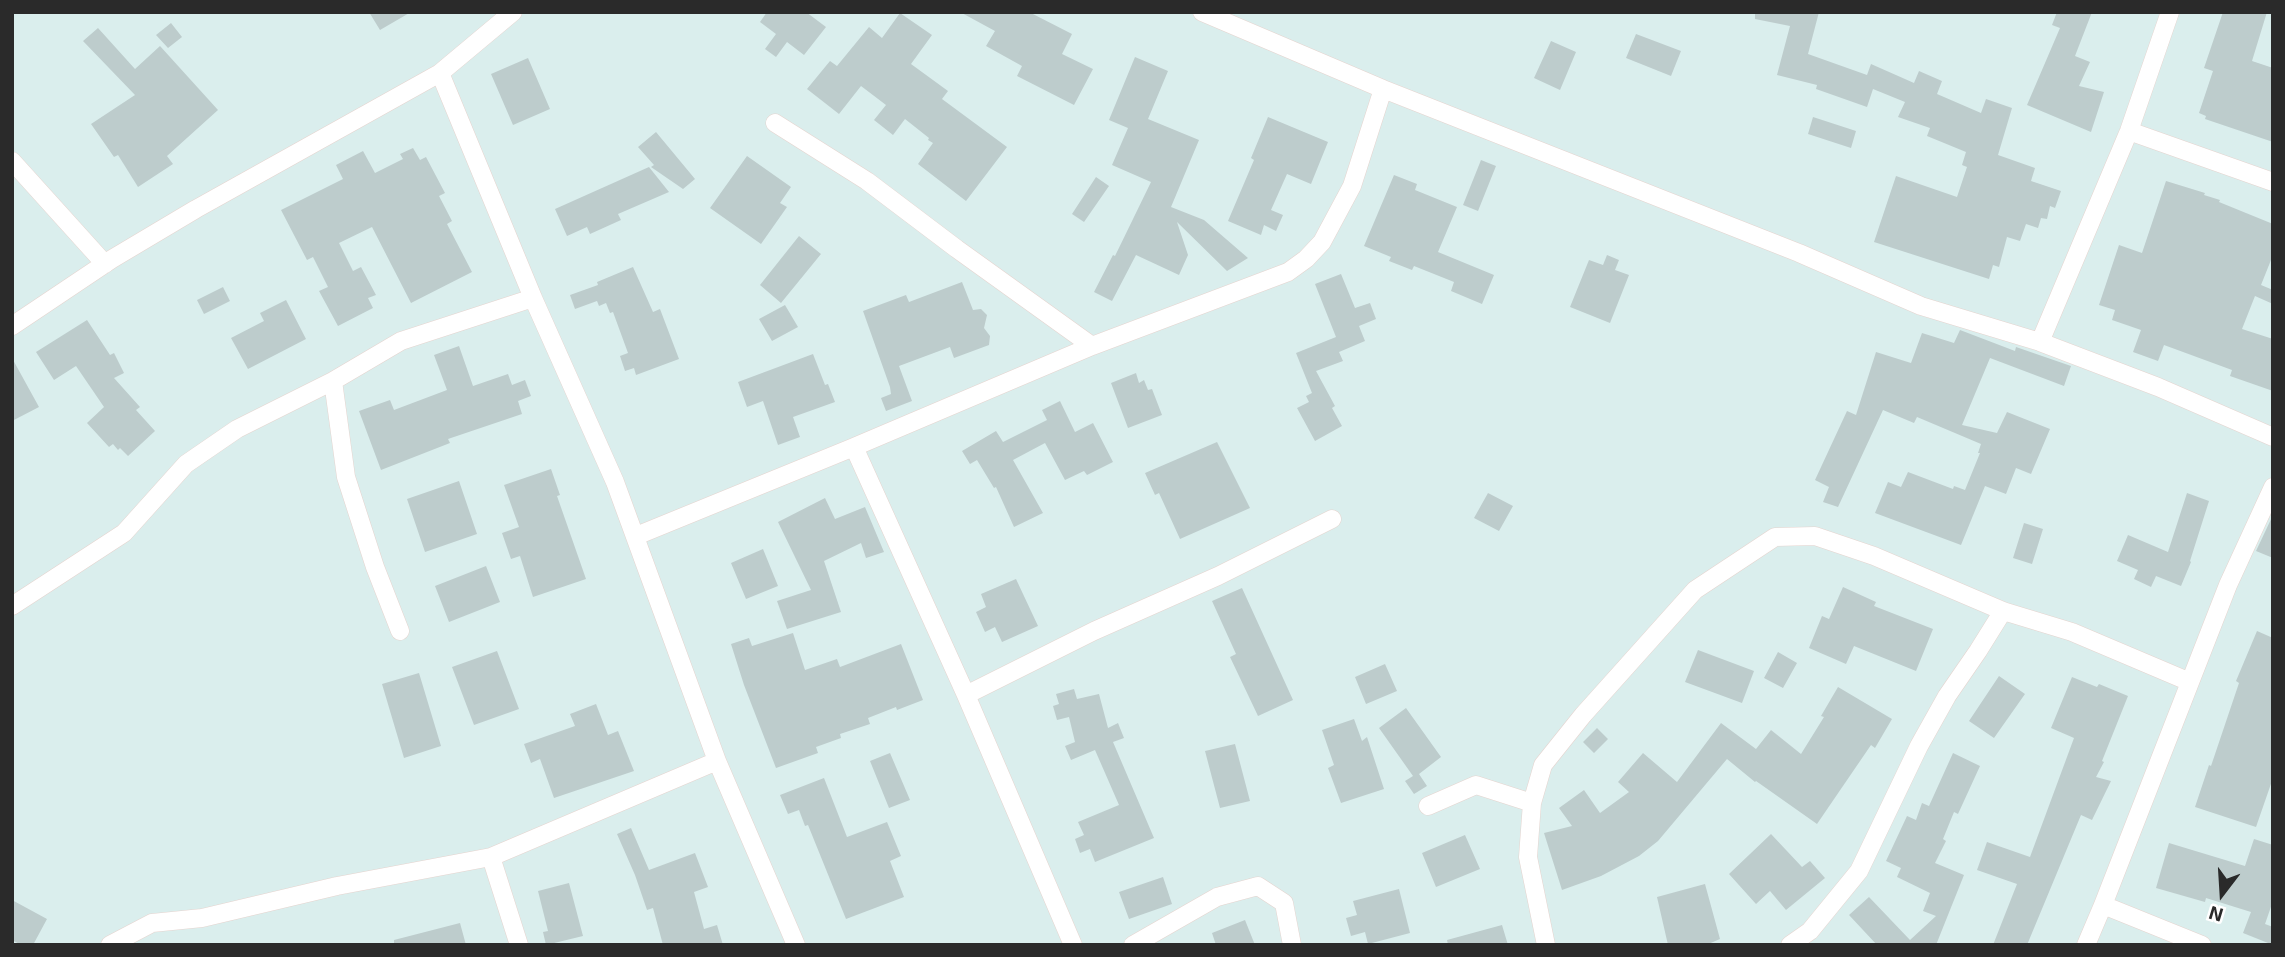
<!DOCTYPE html>
<style>
body{margin:0}
#map{position:relative;width:2285px;height:957px;overflow:hidden;background:#daeeed;font-family:"Exo 2",sans-serif}
canvas{display:block}
.frame{position:absolute;inset:0;border:14px solid #2a2a2a;pointer-events:none}
.north{position:absolute;left:2187px;top:859px;width:70px;height:70px;-webkit-text-stroke:5px #fff;paint-order:stroke;rotate:197deg;font-size:19px;font-weight:700;line-height:28px;text-align:center;color:#2a2a2a}
.north::after{content:'';display:block;margin:auto;width:24px;height:32px;background:#2a2a2a;clip-path:polygon(50% 0,100% 100%,50% 72%,0 100%)}
</style>
<div id="map">
<canvas width="2285" height="957"></canvas>
<div class="frame"></div>
<div class="north">N</div>
</div>
<script>
const g = document.querySelector('canvas').getContext('2d');
g.lineJoin = 'round';
function paint(path, color) {
  g.fillStyle = color;
  g.fill(path, 'evenodd');
}
function trace(path, color, width, dash) {
  g.strokeStyle = color;
  g.lineWidth = width;
  g.lineCap = dash ? 'butt' : 'round';
  g.setLineDash(dash || []);
  g.stroke(path);
}
paint(new Path2D(`
 M369,12h42l-31,18z
 M767,12h39l20,15 -22,28 -17,-13 -11,15 -11,-8 11,-15 -16,-12z
 M960,12h69l43,22 -10,20 31,15 -19,36 -57,-29 5,-10 -36,-20 9,-15z
 M1755,12h64l-11,42 59,21 4,-11 43,19 5,-12 23,10 -5,13 44,19 5,-14 26,9 -14,47 37,13 -4,13 30,10 -6,17 -5,-2 -3,13 -6,-1 -3,10 -12,-4 -6,17 -13,-4 -8,30 -6,-2 -4,14 -115,-37 22,-66 61,21 10,-30 -5,-2 4,-13 -39,-16 3,-8 -32,-11 7,-15 -32,-13 -6,18 -51,-18 1,-4 -40,-10 13,-49 -35,-7z
 M2057,12h35l-17,44 15,6 -11,24 25,6 -13,40 -64,-27 33,-77 -8,-3z
 M2223,12h44l-15,49 21,7v74l-68,-23 1,-3 -7,-3 14,-42 -9,-3z
 M900,13l32,22 -21,29 37,27 -6,8 65,48 -41,54 -48,-37 15,-21 -5,-3 1,-2 -24,-19 -12,16 -19,-15 12,-15 -25,-19 -22,28 -32,-25 23,-28 7,5 32,-39 13,11z
 M171,23l11,14 -14,11 -12,-13z
 M98,28l37,41 25,-23 58,64 -51,46 6,8 -35,23 -20,-32 -4,2 -23,-33 44,-29 -52,-54z
 M1636,34l45,17 -10,25 -45,-18z
 M1551,41l25,11 -16,38 -26,-12z
 M1135,57l33,14 -20,48 51,21 -28,67 33,13 44,38 -21,13 -50,-49 11,33 -9,20 -43,-20 -24,46 -18,-9 19,-37 2,1 36,-74 -39,-17 16,-37 -19,-8z
 M528,58l22,51 -37,16 -22,-51z
 M1268,117l60,25 -17,42 -24,-10 -16,36 12,5 -7,16 -12,-6 -3,10 -33,-14 26,-61 -3,-2z
 M1813,117l43,14 -5,17 -43,-14z
 M656,132l39,47 -12,10 -32,-22 3,-2 -16,-18z
 M413,148l7,12 6,-3 19,36 -6,3 13,25 -5,3 25,48 -61,31 -39,-76 -33,16 14,28 8,-4 15,28 -8,3 5,10 -35,18 -19,-35 9,-4 -15,-30 -6,3 -26,-50 62,-31 -7,-14 27,-14 12,22 28,-14 -3,-5z
 M747,156l44,31 -11,16 7,4 -26,37 -51,-36z
 M1481,160l15,6 -18,45 -15,-6z
 M649,167l20,25 -51,22 3,6 -31,14 -3,-7 -20,9 -12,-27z
 M1394,175l23,9 -2,6 42,17 -19,45 56,23 -12,29 -31,-13 3,-9 -40,-16 -2,4 -23,-9 2,-4 -27,-11z
 M1096,177l13,9 -25,36 -12,-8z
 M2166,181l39,12 -1,2 16,5 -1,2 54,22v31l-12,30 12,5v14l-18,-8 -13,33 31,10v52l-43,-15 2,-6 -68,-25 -6,16 -25,-9 8,-22 -29,-10 3,-10 -16,-5 20,-60 23,8z
 M799,236l22,18 -40,49 -21,-18z
 M1607,255l12,5 -4,10 14,5 -19,48 -40,-16 19,-47 14,5z
 M633,267l20,45 7,-3 19,50 -43,16 -2,-7 -9,3 -5,-15 8,-3 -15,-41 -3,1 -4,-10 -7,3 -2,-5 -22,8 -5,-14 28,-10 -1,-3z
 M1341,274l14,34 15,-5 6,16 -17,7 6,15 -26,11 4,9 -27,10 19,35 -3,2 10,18 -27,15 -18,-33 12,-6 -3,-6 6,-3 -16,-40 40,-16 -21,-53z
 M962,282l11,28 8,-1 6,6 -3,13 6,8 -1,9 -35,13 -4,-11 -51,19 13,35 -26,10 -5,-13 10,-4 -1,-7 -27,-76 43,-16 3,7z
 M223,287l7,14 -26,13 -7,-14z
 M286,300l20,39 -58,30 -17,-31 33,-17 -4,-8z
 M785,305l13,22 -26,14 -13,-22z
 M87,320l23,35 4,-2 10,20 -10,5 26,29 -4,3 19,21 -27,25 -8,-8 -2,2 -5,-6 -4,3 -22,-24 17,-16 -28,-41 -22,14 -18,-28z
 M1960,330l55,21 1,-4 55,19 -7,20 -74,-28 -28,67 35,8 10,-21 43,17 -19,45 -15,-6 -10,26 -21,-8 -24,59 -86,-32 13,-31 13,5 7,-15 45,17 1,-3 11,4 15,-37h-2l3,-9 -64,-27 -3,6 -31,-13 -45,97 -15,-5 6,-15 -14,-7 32,-69 9,4 20,-63 35,11 11,-30 32,10z
 M459,346l14,40 35,-12 4,11 13,-5 6,16 -13,5 4,13 -74,25 2,4 -69,27 -22,-59 31,-11 4,10 53,-20 -13,-35z
 M813,354l12,31 3,-1 7,18 -42,15 7,20 -22,8 -15,-44 -16,6 -9,-25z
 M12,358l27,49 -27,14z
 M1136,373l3,10 5,-3 4,10 4,-1 10,26 -34,13 -17,-45z
 M1060,401l15,31 18,-9 20,39 -26,13 -3,-4 -19,9 -20,-37 -32,17 30,53 -29,14 -18,-40 -2,1 -17,-28 -7,4 -8,-13 34,-20 7,11 44,-22 -5,-10z
 M1217,442l33,66 -70,31 -21,-46 -4,2 -10,-22z
 M551,469l9,26 -3,1 29,83 -53,18 -13,-41 -9,3 -9,-26 17,-6 -15,-42z
 M459,481l18,53 -52,18 -18,-53z
 M1488,493l25,13 -14,25 -25,-13z
 M2187,493l22,8 -19,60 1,1 -10,24 -25,-10 -5,11 -17,-8 4,-9 -21,-9 11,-26 40,17z
 M825,498l10,21 30,-12 19,45 -18,6 -5,-15 -37,18 17,51 -54,17 -10,-28 34,-11 -33,-68z
 M2273,515v43l-17,-7z
 M2024,523l19,6 -11,35 -19,-6z
 M763,549l15,37 -32,13 -15,-36z
 M486,566l14,36 -51,20 -14,-36z
 M1016,579l22,47 -36,16 -7,-15 -10,5 -9,-20 10,-5 -5,-13z
 M1843,587l33,15 -2,4 59,23 -17,42 -62,-25 -8,18 -37,-16 13,-32 7,3z
 M1242,588l51,112 -35,16 -28,-59 6,-3 -24,-53z
 M2257,631l16,7v140l-17,49 -61,-20 14,-42 2,1 28,-83 -3,-2z
 M793,633l12,37 32,-11 3,8 61,-23 22,56 -26,10 -1,-3 -28,11 2,6 -30,10 1,4 -25,9 2,6 -42,15 -32,-83 -13,-41 18,-6 3,8z
 M1698,650l56,21 -12,32 -57,-21z
 M497,651l22,58 -45,16 -22,-58z
 M1778,652l19,11 -14,25 -19,-10z
 M1385,664l12,27 -31,13 -11,-27z
 M419,673l22,73 -37,12 -22,-74z
 M1999,676l26,18 -31,44 -25,-17z
 M2072,677l25,10 2,-3 29,12 -26,65 2,1 -8,15 15,4 -19,39 -11,-5 -54,130h-34l24,-61 -40,-14 10,-28 43,15 44,-119 -23,-10z
 M1838,687l54,32 -17,29 -4,-3 -54,79 -61,-43 -1,1 -28,-23 -69,82 -19,15 -38,20 -39,14 -18,-57 28,-7 -13,-18 25,-18 16,23 29,-21 -11,-10 25,-29 34,29 44,-59 35,26 15,-19 30,24 23,-37 -3,-1z
 M1074,689l3,10 22,-5 9,34 10,-5 6,15 -11,4 41,96 -59,24 -5,-13 -10,4 -5,-14 9,-4 -6,-13 41,-17 -24,-55 -24,10 -6,-14 10,-4 -6,-25 -12,3 -4,-14 6,-2 -3,-10z
 M596,704l12,31 10,-4 16,40 -80,27 -14,-39 -9,4 -7,-19 51,-18 -5,-12z
 M1406,708l35,49 -22,17 8,12 -13,8 -9,-13 8,-5 -34,-48z
 M1354,719l8,22 5,-4 17,52 -43,14 -13,-35 6,-3 -12,-35z
 M1597,728l11,11 -14,14 -11,-11z
 M1235,744l15,57 -30,7 -15,-57z
 M890,753l20,47 -21,8 -19,-47z
 M1953,753l27,13 -22,48 -4,-2 -11,27 3,2 -11,22 29,12 -28,70h-59l-28,-30 20,-18 41,43 26,-24 -13,-5 7,-18 -33,-16 4,-9 -15,-7 21,-45 9,4 6,-17 7,3z
 M824,778l23,59 40,-15 14,34 -11,5 14,36 -58,22 -38,-94 -3,1 -6,-16 -11,4 -8,-19z
 M631,828l18,42 46,-17 13,34 -14,5 10,37 13,-4 6,20h-60l-10,-37 -6,2 -12,-35 -18,-41z
 M1771,834l31,33 8,-6 15,17 -39,32 -16,-19 -14,13 -27,-30z
 M1465,835l15,34 -44,18 -14,-34z
 M2254,839l19,6v56l-8,23 8,3v18l-30,-12 8,-21 -45,-14 -1,4 -49,-14 13,-45 76,23z
 M1163,877l9,27 -43,15 -10,-27z
 M569,883l14,53 -37,9 -3,-13 5,-1 -10,-40z
 M1705,884l15,55 -14,6h-38l-11,-48z
 M1399,889l11,44 -42,11 -3,-12 -14,4 -5,-18 11,-3 -4,-14z
 M12,900l35,19 -14,26h-12l-9,-5z
 M1245,920l10,25h-39l-4,-12z
 M460,923l6,22h-72v-5z
 M1502,925l6,20h-60l-1,-5z`), '#bdcccc');
const street = new Path2D(`
 M513,12l-73,61 93,225 82,184 102,279 79,184
 M1202,12l181,77 416,164 122,53 119,36 118,45 115,50
 M775,123l92,58 90,68 135,97
 M2129,131l144,51
 M12,161l93,103
 M12,326l100,-67 84,-50 244,-136
 M2040,342l89,-211 41,-119
 M854,447l238,-101 196,-74 18,-13 16,-17 30,-56 31,-97
 M636,536l218,-89 112,248 107,250
 M12,606l112,-73 62,-69 51,-35 96,-48
 M400,631l-25,-64 -29,-90 -13,-96 68,-40 132,-43
 M966,695l128,-64 124,-55 114,-57
 M1428,806l48,-21 56,18
 M491,857l28,88
 M2103,905l99,40
 M110,945l42,-22 50,-5 135,-32 154,-29 226,-96
 M1133,945l84,-48 41,-11 26,17 8,42
 M1546,945l-18,-88 4,-54 11,-38 40,-50 112,-125 80,-53 40,-1 59,20 129,55 69,21 118,50
 M1790,945l20,-14 49,-60 60,-125 28,-50 31,-45 25,-40
 M2086,945l17,-40 125,-320 45,-98`);
trace(street, '#e5d4cf', 19);
trace(street, '#fff', 18);
</script>
